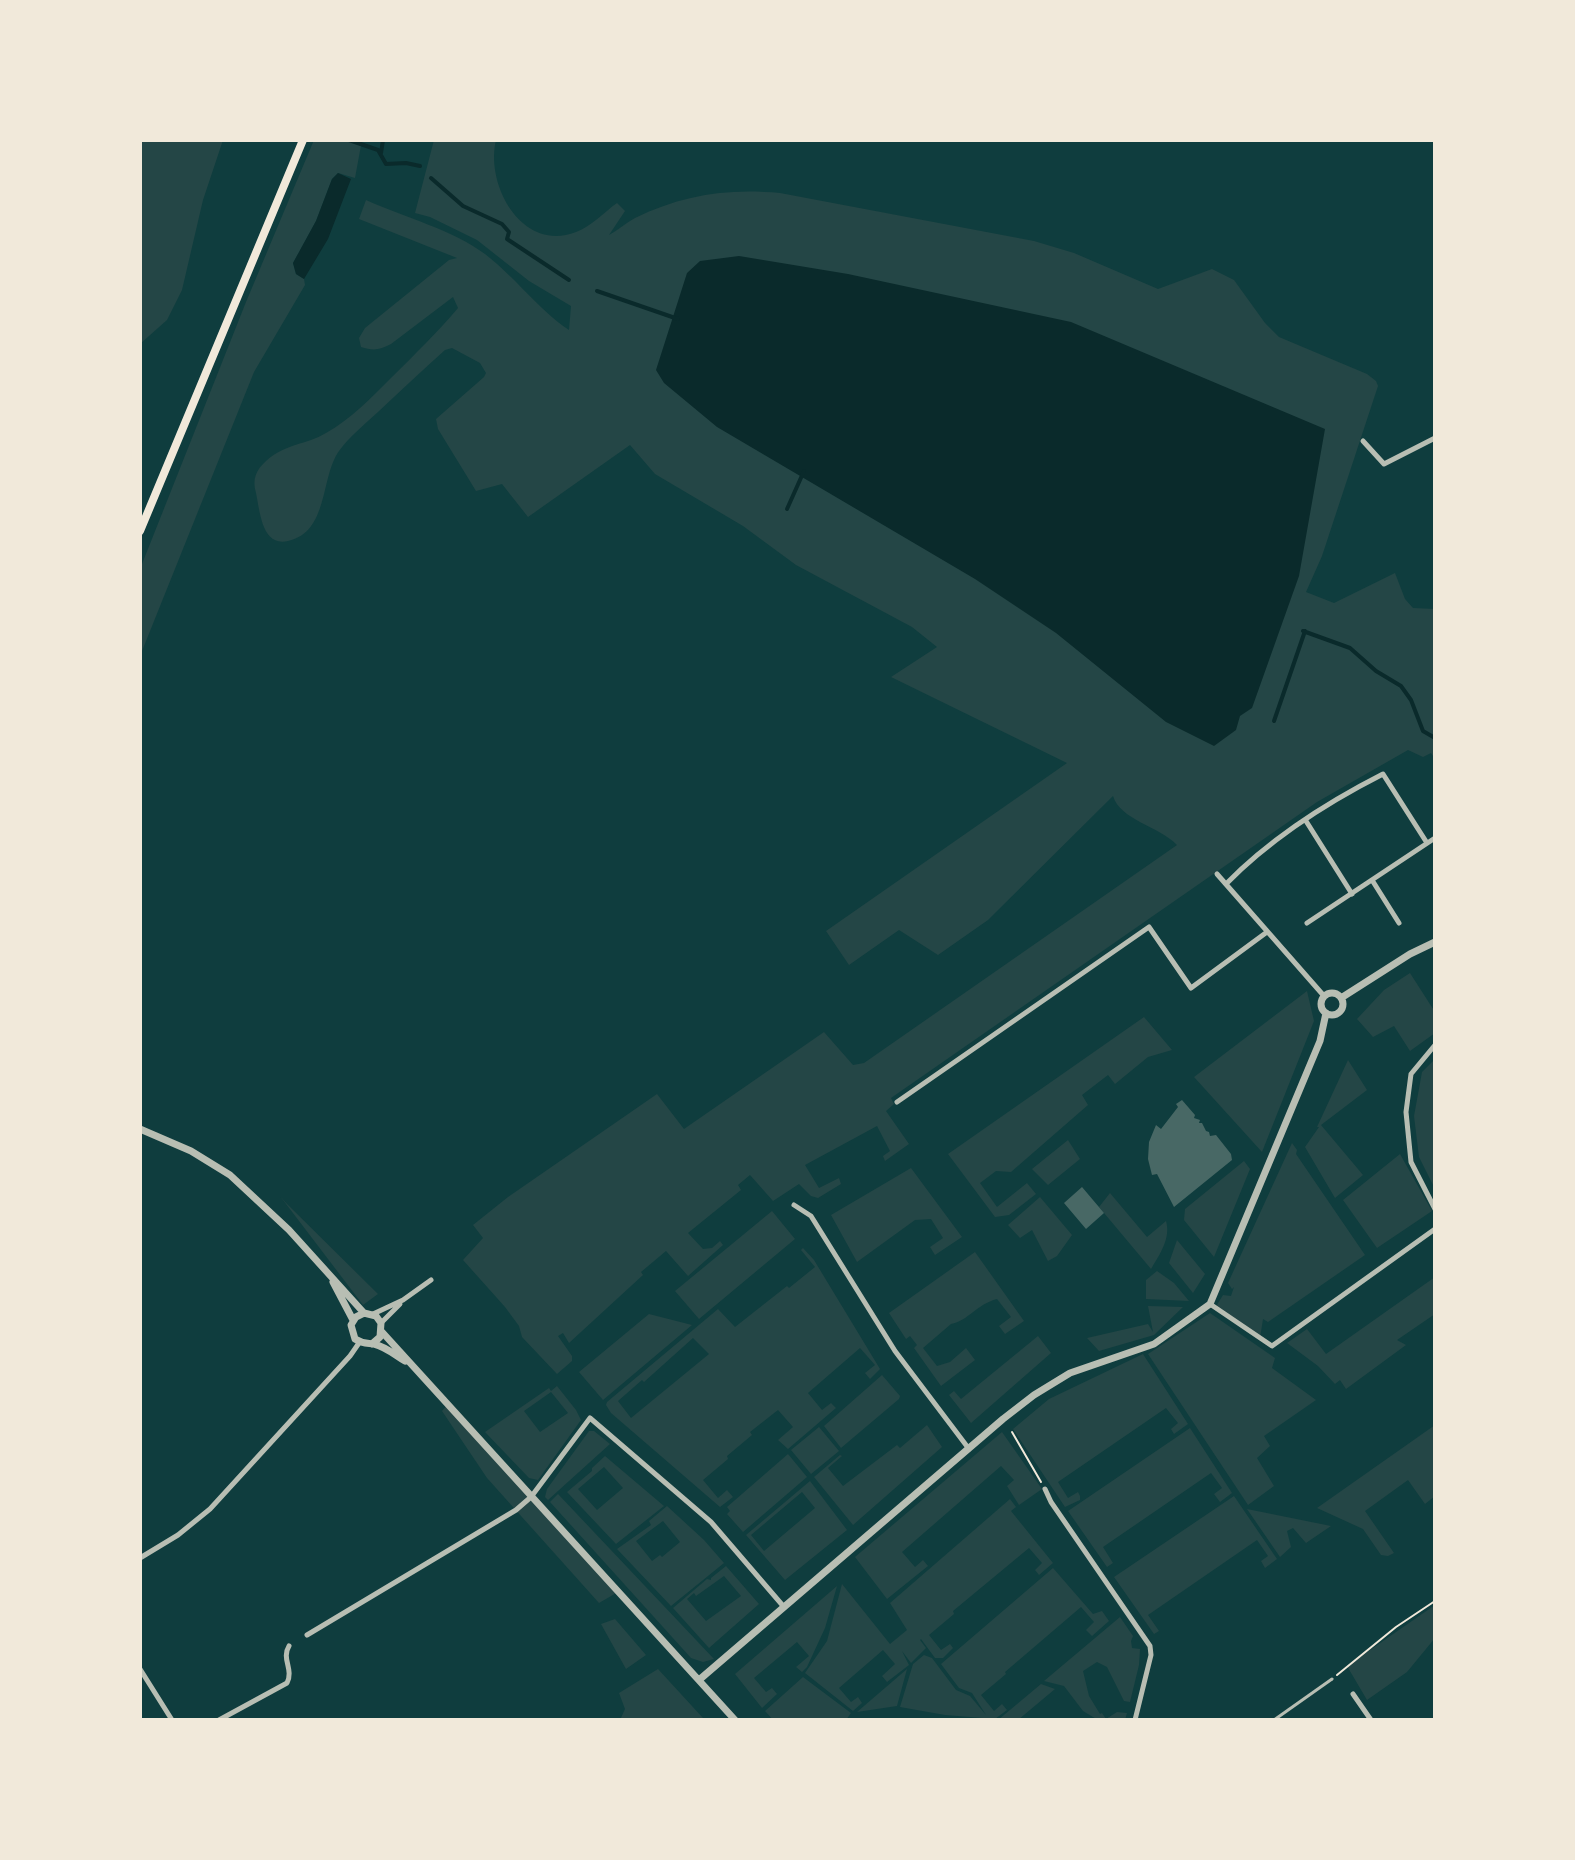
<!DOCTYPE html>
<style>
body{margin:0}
#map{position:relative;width:1575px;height:1860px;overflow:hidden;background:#0f3d3e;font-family:Commissioner,sans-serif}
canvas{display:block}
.frame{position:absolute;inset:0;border:142px solid #f1e9da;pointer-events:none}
</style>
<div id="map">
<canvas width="1575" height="1860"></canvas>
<div class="frame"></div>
</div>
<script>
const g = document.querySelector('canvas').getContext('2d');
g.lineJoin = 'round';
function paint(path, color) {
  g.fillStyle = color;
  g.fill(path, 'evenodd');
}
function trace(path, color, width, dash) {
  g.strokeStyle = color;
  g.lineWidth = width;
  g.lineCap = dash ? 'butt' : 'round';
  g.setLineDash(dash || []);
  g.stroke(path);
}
paint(new Path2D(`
 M140,140h83l-20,60 -21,90 -15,30 -27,24z
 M314,140h48l-7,38 -17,-5 -6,6 -16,42 -23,42 3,11 8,5 1,6 -51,87 -114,284v-87l106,-267z
 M434,140h62c-11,45 26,113 80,92 16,-6 27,-19 41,-29l8,8 -16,24c9,-5 17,-12 26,-17 47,-23 92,-30 145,-25l254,48 40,12 84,36 54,-20 22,11 31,43 14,14 88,37 9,7 2,5 -56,170 -16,36 28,11 61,-30 10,26 8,9 22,1v150l-4,-6 -8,4 -15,-7 -91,52 -426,296 3,6 -8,7 23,33 -24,17 -2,-5 7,-5 -13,-25 -72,39 14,23 20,-10 2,6 -23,14 -7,-2 -12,-12 -26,17 -23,-26 -12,10 3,5 -53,43 15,16 9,-1 8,-7 3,4 -35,31 -22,-25 -25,21 2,3 -74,68 -6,-10 -5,3 14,20v5l-15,13 -35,-37 -3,-11 -14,-19 -42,-47 20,-22 -10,-13 35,-28 149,-103 27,35 140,-97 29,33 11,-2 313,-218c-18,-19 -57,-25 -64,-49l-125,124 -50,35 -39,-25 -50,35 -23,-34 241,-168 -176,-86 46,-30 -25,-20 -116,-62 -53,-39 -88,-52 -25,-29 -102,72 -26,-33 -26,7 -38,-62 -2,-10 48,-42 2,-4 -6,-10 -28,-15 -7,2c-23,21 -45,41 -67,62 -13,12 -28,24 -39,39 -19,27 -10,81 -51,90 -26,6 -28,-29 -32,-48 -4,-14 0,-23 10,-32 20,-18 40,-16 60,-28 25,-14 45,-35 65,-55 23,-23 46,-45 67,-70l-5,-11 -62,47c-11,6 -18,7 -30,3l-2,-9 6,-10 84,-68 8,-2 -98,-39 7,-19c38,17 87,30 119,54 30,23 53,55 84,76l2,-24 -42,-25 -52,-41 -47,-23 -15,-4z
 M1410,973l25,39v21l-25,18 -16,-25 -21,11 -16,-18 27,-29z
 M1307,991l7,30 -52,131 -68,-75z
 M1144,1017l28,33 -24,7 -33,27 -7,-9 -26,20 6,10 -77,67 -15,-1 -16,12 17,24 30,-24 9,11 -27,21 -14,2 -47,-63z
 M1435,1059v130l-16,-32 -5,-41 8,-44z
 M1348,1060l19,30 -46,35 42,50 -28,23 -30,-51 14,-20h-2z
 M1068,1140l12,19 -32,26 -16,-16z
 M1292,1143l5,7 -1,4 69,101 -97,67 -5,-3 -3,19 -45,-30 8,-13 8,1 3,-9 -2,2 -4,-6z
 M1400,1154l32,57 -55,37 -34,-48z
 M1244,1161l6,8 -36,88 -30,-37 1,-11z
 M911,1168l51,69 -27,18 -5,-8 13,-9 -12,-19 -16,1 -58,42 -26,-47z
 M1110,1193l37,44 19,-16c5,17 -6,33 -15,48l-52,-62z
 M280,1196l6,7 92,91 -15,11z
 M1040,1197l32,38 -15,21 -9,5 -16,-31 -12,8 -12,-13z
 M772,1211l23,28 -96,80 -24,-28z
 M1177,1240l28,34 -12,19 -24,-30z
 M803,1248l11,12 66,109 -10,10 -5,-6 10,-8 -15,-17 -52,45 14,17 9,-7 5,5 -48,41 -10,-9 15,-13 -15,-17 -28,22 2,3 -25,21 1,3 -25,21 15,18 9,-8 6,7 -13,10 -109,-94 -5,-8 1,-3 111,-93 17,18 52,-41 2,2 26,-21 -14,-17zM693,1338l16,16 -78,64 -13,-17 24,-21 2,2z
 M975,1252l49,69 -19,13 -6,-8 12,-9 -14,-18c-20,5 -29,22 -46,25l-28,24 14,18 13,-4 16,-14 9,12 -34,26 -27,-38 3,-3 -7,-9 -4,3 -17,-26z
 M1157,1271l17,12 15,18 -43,-2v-19z
 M1435,1277v37l-38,26 9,5 -60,44 -6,-9 -5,4 -17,-18 -31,-23 20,-14 19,25z
 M1148,1306l35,1 -29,28 -55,16 -12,-13 61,-14 5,8z
 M1210,1313l65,45 -3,10 44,32 -52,36 6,10 -13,12 17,28 -26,19 -100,-151z
 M649,1314l43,11 -89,75 -24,-28z
 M1038,1336l13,17 -80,70 -22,-28 5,-4 7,8z
 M1143,1354l45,70 -14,10 -3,-5 7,-6 -12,-15 -108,74 10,16 10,-6 2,4v4l-15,7 -52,-78 36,-30z
 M882,1375l18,21 -1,3 -58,49 -17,-22z
 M557,1386l19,24 5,10 -43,60 -9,-2 -44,-46 64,-44 2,3zM551,1392l17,21 -28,19 -16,-21z
 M448,1404l170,188 -19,11 -112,-125 -45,-67z
 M927,1425l15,22 -89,78 -39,-48 26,-22 2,1 -14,12 15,18 54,-41 3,3z
 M1435,1425v71l-10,8 -17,-24 -43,31 29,42 -6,3 -7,-1 -18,-26 -46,-21z
 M819,1427l20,24 -28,23 -20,-24z
 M1190,1428l42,65 -12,9 -6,-8 8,-6 -11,-15 -108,74 10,16 -6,4 -39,-56z
 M589,1431h5l16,13 -62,56 -3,-3 2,-8z
 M1002,1432l40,57 -23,16 -12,-19 7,-6 -13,-14 -99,86 13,15 8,-7 5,6 -41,33 -32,-42z
 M788,1454l19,23 -64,55 -16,-18 3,-3 -3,-4z
 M605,1456l59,50 -48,38 -49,-52 25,-21v-3zM604,1467l19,21 -26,22 -19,-21z
 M810,1481l37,49 -62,50 -39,-45zM802,1492l13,16 -51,43 -13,-16z
 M558,1494l156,165 -11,3 -12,-4 -141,-156z
 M1234,1496l43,63 -12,9 -4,-7 7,-5 -11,-16 -109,75 11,16 -5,3 -40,-57z
 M1010,1499l6,8 -5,4 42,52 -14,12 -4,-5 7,-7 -13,-15 -76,63 1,3 -25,21 12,15 9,-6 3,4 -10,10h-8l-14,-19 -1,1 6,8 -15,15 -9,-12 7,14 -22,17 -5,-6 13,-12 -12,-14 -44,38 12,14 7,-5 4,6 -9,8 -48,-38 22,-32 15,-57 48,60 17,-14 -17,-27z
 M667,1506l37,34 20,23 -53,43 -54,-57 34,-24 -2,-4zM663,1521l17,21 -18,15 -2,-2 -8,6 -16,-20z
 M1247,1509l84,17 -25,17 -13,-15 -6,3 4,16 -11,10z
 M726,1566l33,38 -50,44 -36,-40 34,-29 4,1v-2zM724,1576l17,20 -35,25 -19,-22 7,-6 2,3z
 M1053,1568l40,46 9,-3 7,10 -17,15 -6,-6 8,-8 -13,-15 -76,65 1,2 -25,21 13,16 8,-7 5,6 -12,9 -50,-4 -45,-8 13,-43 11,-9 8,3 24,32 14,6 16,19 -14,-22 -13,-5 -18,-24z
 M837,1586l-12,42 -18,39 -5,5 -6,-5 13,-11 -12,-14 -43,36 12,14 6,-4 5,6 -15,14 -27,-34z
 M1435,1605v33l-28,34 -40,28 -20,-34z
 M1120,1617l13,19 -2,5 1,7 8,1 -1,16 -9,37 -6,-1 -17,-34 -10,-5 -14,9 6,25 11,18 2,-1 4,6 11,-7 10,1 -2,7h-27l-15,-9 -19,-25 -20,-5z
 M615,1619l31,36 -20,14 -25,-45z
 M658,1669l45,49 -3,2h-80l5,-11 -6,-16z
 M907,1669l-10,37 -40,6z
 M803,1677l48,36 -5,7h-73l-8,-9z
 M1041,1684l14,5 -37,31h-20z`), '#244646');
paint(new Path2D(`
 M338,173l13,6 -23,60 -24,40 -8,-5 -3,-11 23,-42 16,-42z
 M739,256l109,18 223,48 254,107 -26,147 -47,132 -12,8 -4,14 -22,16 -48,-24 -110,-89 -81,-54 -258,-152 -53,-44 -8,-13 31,-97 13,-12z`), '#0a2a2b');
trace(new Path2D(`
 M349,140l29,10 8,14 20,-1 14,3
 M381,153l2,-13
 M431,178l32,28 39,18 7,8 -2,7 62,41
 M597,291l81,28
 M787,509l17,-38
 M1303,631l47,17 26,23 25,15 10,14 12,31 12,7
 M1274,721l31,-90`), '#0a2a2b', 4);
paint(new Path2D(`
 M1182,1100l13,15 -1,3 6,2 -1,3h3l4,8 3,1 1,4 6,-1 15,19 1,6 -58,47 -17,-33 -5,1 -4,-16 1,-17 7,-17 5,4 17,-22 -2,-3z
 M1082,1187l22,26 -18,16 -22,-26z`), '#486865');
trace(new Path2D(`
 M1012,1432l29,50
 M1337,1675l59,-48 39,-26`), '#f1e9da', 2);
trace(new Path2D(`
 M1274,1720l58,-41`), '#b8beb3', 3);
trace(new Path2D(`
 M1363,441l21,23 51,-26
 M1306,821l46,73
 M1217,874l107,122
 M1372,880l27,43
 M1226,884c44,-45 100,-81 157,-110l44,69
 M1307,923l128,-85
 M1435,1045l-24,29 -5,38 5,50 24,47
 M897,1102l252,-175 42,61 76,-56
 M794,1205l17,11 84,135 74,98
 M1210,1304l62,42 163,-117
 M373,1314l30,-14 28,-20
 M381,1323l19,-19
 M1045,1489l6,13 99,144 1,9 -16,65
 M140,1558l38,-23 32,-26 140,-153 9,-13
 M307,1635l209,-125 15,-13 59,-79 121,104 73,85
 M140,1669l32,51
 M1353,1694l18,26
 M219,1720l68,-37c7,-14 -6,-24 2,-37`), '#b8beb3', 5);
trace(new Path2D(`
 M1321 1004a11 11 0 1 1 22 0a11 11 0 1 1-22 0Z
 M1341,998l69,-44 25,-12
 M140,1129l51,22 39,24 59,55 75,83
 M333,1282l20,38
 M382,1332l353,388
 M372,1344l8,-7 1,-14 -5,-7 -12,-3 -8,4 -5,8 4,14c8,5 11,4 19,5 12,3 21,11 31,17
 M699,1680l304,-261 31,-24 36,-22 84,-29 56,-40 110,-263 6,-28`), '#b8beb3', 7);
trace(new Path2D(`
 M140,531l163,-391`), '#f1e9da', 8);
</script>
